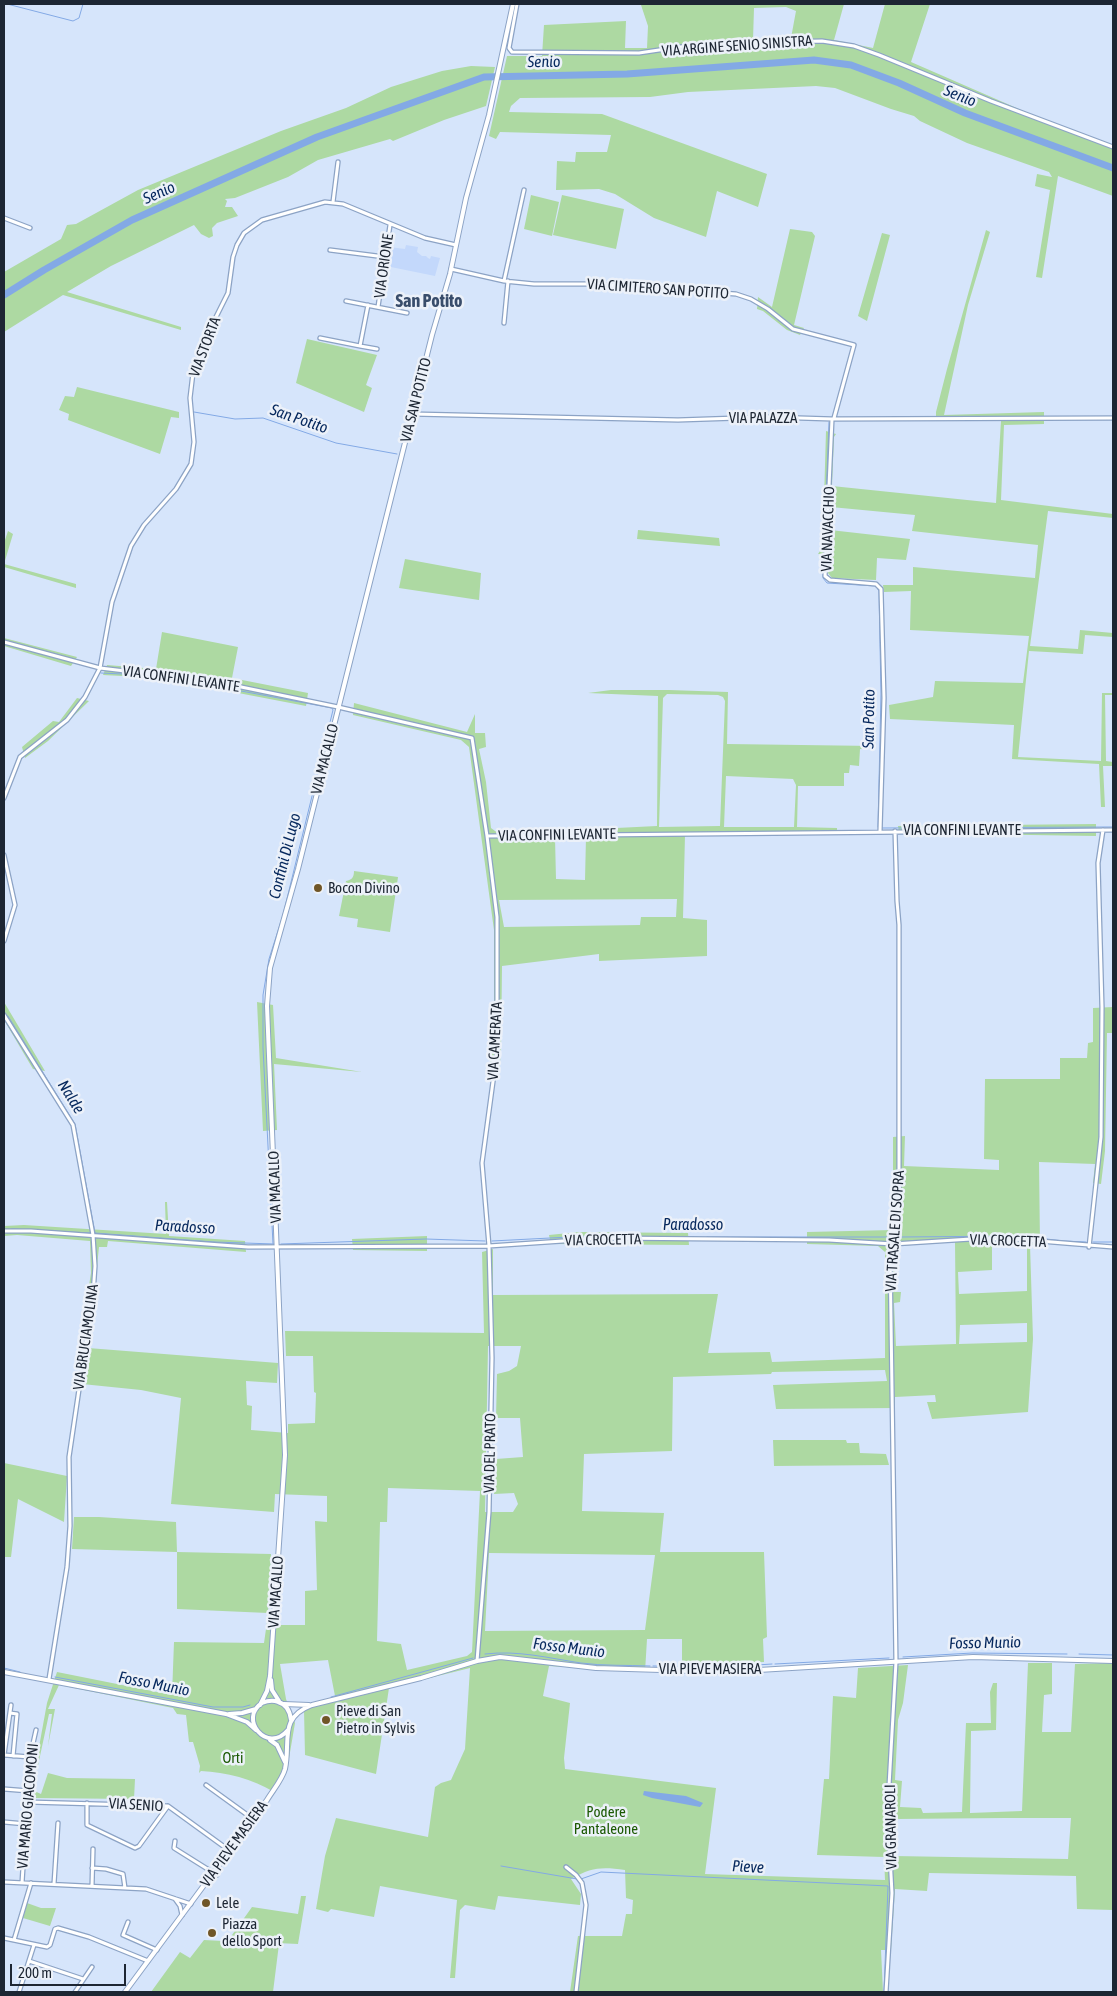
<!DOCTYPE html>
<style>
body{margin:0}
#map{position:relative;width:1117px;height:1996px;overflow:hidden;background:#d6e5fb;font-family:"Asap Condensed",sans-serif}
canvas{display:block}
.frame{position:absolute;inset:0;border:5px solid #1d2633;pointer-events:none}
.scale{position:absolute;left:10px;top:1964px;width:116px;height:22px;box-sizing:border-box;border:2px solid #1d2633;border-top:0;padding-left:6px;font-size:15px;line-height:18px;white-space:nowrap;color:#1d2633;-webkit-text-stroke:4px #ecf1f9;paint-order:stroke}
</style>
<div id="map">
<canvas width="1117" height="1996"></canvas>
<div class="frame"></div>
<div class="scale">200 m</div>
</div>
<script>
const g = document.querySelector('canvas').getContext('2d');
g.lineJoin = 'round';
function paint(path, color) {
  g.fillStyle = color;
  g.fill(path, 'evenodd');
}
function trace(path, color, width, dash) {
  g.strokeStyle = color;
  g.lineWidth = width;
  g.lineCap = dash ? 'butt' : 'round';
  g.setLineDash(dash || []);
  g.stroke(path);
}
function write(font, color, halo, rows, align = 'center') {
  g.font = font + ' "Asap Condensed",sans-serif';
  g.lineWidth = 5;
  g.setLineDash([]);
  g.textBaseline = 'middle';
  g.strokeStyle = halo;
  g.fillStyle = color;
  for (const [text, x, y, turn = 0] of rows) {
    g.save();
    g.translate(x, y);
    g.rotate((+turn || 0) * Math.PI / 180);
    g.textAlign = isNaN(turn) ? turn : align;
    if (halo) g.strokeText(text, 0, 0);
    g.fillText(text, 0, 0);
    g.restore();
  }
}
paint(new Path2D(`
 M406,245l12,2 -1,5 5,4h4l2,2 2,1 1,-3 9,2 -5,18 -49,-10 3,-19 16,2z`), '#c3d8fb');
paint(new Path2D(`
 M711,5l133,-1 -10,36 39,8 12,-44h45l-19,58 179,78 23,6v50l-55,-20 -16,102 -6,-1 14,-87 -15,-4 2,-12 15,3 -3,-5 -82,-29 -47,-22 -6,-5 -23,-7 -56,-21 -19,-2 -128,6 -38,5 -130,1 -9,8 -2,6 93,2 165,60 -9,33 -41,-16 -11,46 -52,-19 -39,-24 -16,-5 -43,1 1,-29 18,1 1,-10h31l4,-17 -111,-3 -4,7 -7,-3 18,-80h35l2,-31 82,-4 -1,27h22l1,-22 -7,-21zM786,7l10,4 -5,27 -38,2 1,-32z
 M471,66l24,1 -9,39 -42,14 -51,21 -3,-2 -72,21 -30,17 -53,21 -10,1 2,2 -2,6h7l6,9 -21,7 -5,5 1,8 -4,2 -8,-4 -7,-9 -83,41 -44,26 114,35v3l-118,-35 -59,37v-60l57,-33 6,-14 9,-1 62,-34 143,-59 65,-23 45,-21 51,-16z
 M531,195l28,7 -7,34 -28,-7z
 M562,195l62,14 -8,40 -63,-14z
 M790,229l22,3 3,4 -21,89 10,3 -4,7 -13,-5 -24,-19 -6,-2 1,-12 14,10z
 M986,230l4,2 -22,73 -24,110 100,-3v12l-40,1 -3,75 112,14v4l-65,-7 -18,135 48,3 2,-19 33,3v4l-28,-2 -2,19 -54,-3 -11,106 83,4 1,-68h11v2h-8l1,66 7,1v4h-10l2,41h-4l-2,-43 -87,-5 2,-34 -124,-6 -1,-14 44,-8 2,-16 88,2 6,-47 -119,-6 1,-39 -27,1 -1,-7h30v-18l122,11 3,-33 -126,-14 3,-16 -84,-8 -1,23 80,9 -4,21 -29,-2 -1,22 -44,-2 -4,-5v-18l-10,-1 4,-6 1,-14 3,-103 10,3 -2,3 -2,49 164,17 5,-82 -65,-1v-8l11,-43z
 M882,233l8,2 -23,86 -9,-5z
 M307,339l70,16 -11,30 6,3 -8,24 -68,-29z
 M77,387l102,25v6l-8,-1 -11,37 -92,-34 1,-6 -10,-4 6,-14 9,1z
 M638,530l81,8 1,8 -83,-7z
 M8,531l5,3 -9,30 72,20v4l-72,-21v-24z
 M405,559l76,14 -2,27 -80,-12z
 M162,632l76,15 -6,31 76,15 -2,13 -146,-28 -57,-3 4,-10 49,4z
 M4,638l73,19 -6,9 -67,-20z
 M611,690h58l59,2 -1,52 148,2v3h-15l-1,17 -9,-1 -1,8h-5v13h-46l-1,41 40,1v6l-152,1 -2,83 24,2v36l-108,5v-7l-97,12 -1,84 -2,24 -10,-1 5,-40v-103l-25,-183 -8,-7 -108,-25 1,-12 113,29 8,-18v19h10l1,14 -7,2 7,33 5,46 4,3h67v6l-7,1 1,41 29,1 1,-43h10v-8l61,-3 1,-130 -70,-3zM667,694l51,1 5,2 2,4 -5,125 -61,1 4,-129zM726,776l67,3 3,6 -2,42h-70zM677,899l-1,18h-35l-1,8 -136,2 -5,-27z
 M77,698l12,3 -41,40 -23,17 -3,-11 31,-26 6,1z
 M1096,824v12l-197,-3 -1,-7z
 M354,871l44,6 -8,55 -33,-5 1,-8 -19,-3 7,-35c6,-1 8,-4 8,-10z
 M4,1002l41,69 -12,-2 -29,-49z
 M257,1002l16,3 3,53 86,14 -88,-8 3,66 -14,1z
 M1113,1007v26h-6l-2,118 -4,33 -8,-1 2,-19 -56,-2 1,83h-10l3,94 -5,73 -96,7 -5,-17h9l-1,-7 -40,2v11l-119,1 -3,-24 114,-4 -2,-11 -113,2 -1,2 -98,3 -1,74 -88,3 -2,57 82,2 -4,39h104l3,85 -4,2 1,23 -82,3v-26h-35l-2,33 -96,-6 -6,30 27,7 -6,55 1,11 151,19 -11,86 180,6 -1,-23 -67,-2 7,-76h5l4,-83 23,2 2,-30 50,-3 -5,38 -5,17 -3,60 7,1 -2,26 21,1 2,5 39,-1 4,-89h25l-1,-31 3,-9h4l-1,47 -25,1 -1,82 52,-2 6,-148h24v31l-8,1 -2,37h29l4,-68 38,-1v247l-36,-1 -1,-33 -147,-3 -2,18 -32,-2 -4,61h-10l2,42h-313l8,-56h44l4,-22h6l1,-14 -7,-2 -1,-28c-23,-3 -33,-3 -54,9l10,15 -1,11 -82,-9 -3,14 -30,-5 -5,5 -5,68h-5l7,-78 -77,-14 -6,31 -43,-8 -3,3 -12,-3 9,-53 11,-38 92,19 7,-50 6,-4 10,-3 14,-31 5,-81 -81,20 -13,86 -71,-19 -1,-45 31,-14 -7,-36 -48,4 6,35 9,24 -8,47 -13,22c-21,-13 -48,-20 -73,-21l-2,2 1,-7 -7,-24h-4l-3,-27 -9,-1 -4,-6 -114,-23 -11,24h7l-7,37 4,-32h-3l-12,56 -2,-1 12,-66 10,-31 115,23 2,-53 90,1 3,-21 12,3h26v-34l12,-1 -2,-69 12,1v-26l-52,-2 -1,18 -103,-8 10,-106 -40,-8 -59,-6 6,-36 190,15 -1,20 -31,-2 1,24 5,1 -1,24 37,3v-9l27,-1 1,-30 -2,-1 -1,-36h-27l-1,-25 199,2 -2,-81 11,-3v46l225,-1 -10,59 62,-1 2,10 113,-4v-106l-7,-6 -71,-2v-12l86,-2v-93l12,-1 -1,30 95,4v-10l-15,-1 1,-80h75v-21h27l1,-15 5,-1v-34zM955,1242l1,102 -60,2 -2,-43 6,-1 1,-10h-6v-34l2,-12zM992,1242l35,1v48l-68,3 -1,-22 34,-2zM1027,1323v19l-68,2 1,-19zM488,1346h33l-4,20 -8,5 -12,3 -1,44h24l3,39 -27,2 -2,35 20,-1 4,11 -5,8h-28zM388,1488l92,3 -8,161 -5,4 -60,14 -6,-26 -24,-3 3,-119h7zM489,1553l166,2 -10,75 -160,1zM1004,1818h67l-3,41 -174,-3 2,-37z
 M165,1202h2l2,34 76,5 1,11 -138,-11 -1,6h-8l-8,77 -8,-1 8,-50 -1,-32 -73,-6 -13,1v-10l20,-1 142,9z
 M579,1232l109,1 1,12 -138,-1 -2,-9z
 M427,1236v15l-74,-1 -1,-11z
 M773,1440h73l1,3h12l1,10 26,1 3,11 -115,1z
 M4,1463l63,13 -3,46 -46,-23 -7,58h-7z
 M74,1517h25l77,5 1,30 94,2 -3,59 -91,-4v-57l-105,-3z
 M48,1773l19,5 68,1 -1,20 -103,-1 1,-8 9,4z
 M301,1896h5l-8,48 -64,-3 -2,-6 20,-28 46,7z
 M27,1903l14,5h15l-6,18 -27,-8z
 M204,1940l75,4 -6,48h-122l29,-40 10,6z`), '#add9a2');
paint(new Path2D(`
 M644,1791l42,5 17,7 -3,4 -48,-9 -9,-3z`), '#83a9e5');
trace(new Path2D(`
 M7,4l66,17 6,-3 4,-14
 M194,412l41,7 28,-1 73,25 61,11
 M829,422l-6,156 4,5 49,3 3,5 2,103 -3,133
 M101,673l42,2
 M177,679l155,29 1,2 -50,205 -14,44 -6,36v53l10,196
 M882,828l231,-1
 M4,1016h4l67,108 20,109
 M12,1229l78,4
 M95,1233l119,9 60,2
 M707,1237h187
 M901,1237l119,-1 44,5 22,1
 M492,1241l97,-5 72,1
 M1093,1242h20
 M281,1244l145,-5 59,2
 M485,1654c33,-4 63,4 96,9 22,3 46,2 69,3
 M1079,1654l34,1
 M903,1657l69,-4 95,1
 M775,1664l114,-6
 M653,1666l73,1 46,-3
 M4,1668l16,4
 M55,1677l158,30h30l7,-2
 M331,1697l142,-39
 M501,1866l76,13
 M581,1879l20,-7 287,14 -4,106`), '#83a9e5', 1);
trace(new Path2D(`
 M4,295l40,-25 88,-50 185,-83 167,-60 143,-3 187,-14 37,5 48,18 66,30 148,55`), '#83a9e5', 7);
const minor = new Path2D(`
 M517,4l-8,44 3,4 127,1 40,-6 96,-5 47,-1 32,5 25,9 112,46 122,46
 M333,202l5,-40
 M4,218l26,10
 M330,250l55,7
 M451,269l53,12 30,3h58l144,10 15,5 17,10 25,20 61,16 -20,73
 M504,281l20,-91
 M346,301l61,12
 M378,307l12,-82
 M504,323l4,-42
 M320,338l40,8 8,-41
 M360,346l17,3
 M413,414l265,6 90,-3 64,2 281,-1
 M832,419l-7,157 5,4 46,4 5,5 3,109 -4,133
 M4,642l96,26 117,14 121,25 134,31 15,98 626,-6
 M4,798l16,-41 47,-37 18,-23 15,-29 12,-66 19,-56 13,-21 32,-36 15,-25 3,-22 -4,-44 3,-25 13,-36 22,-44 5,-36 4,-12 7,-12 18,-13 63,-18 18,2 82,34 31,7
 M4,855l11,50 -11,36
 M4,1015l69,110 20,110 2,31 -2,29 -24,162 1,69 -3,41 -18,112
 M4,1231h27l217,16 241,-1 118,-8 222,2 64,4 78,-5h44l98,8
 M1089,1247l12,-110 1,-130 -4,-144 5,-33
 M477,1661l12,-149 3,-154 -3,-112 -7,-83 15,-111v-135l-10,-81
 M10,1713l7,1 -4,42
 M4,1755l7,-50
 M4,1755l26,2
 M206,1785l47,34
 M4,1789l25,2
 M28,1802l140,4 62,45
 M87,1803v22l48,23 4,-2 29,-40
 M4,1822l22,2
 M175,1841l-1,7 43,27
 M566,1867l10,8 6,8 4,22 -10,87
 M92,1868l14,1 17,5 2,14
 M4,1882l142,7 45,15
 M22,1883l8,-126 6,-27
 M54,1884l4,-61
 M92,1886l1,-37
 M175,1899l5,7 2,9
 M128,1922l-5,13 34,15
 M4,1938l43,9 3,-2 5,-16 3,-1 31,9 59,24
 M14,1940l17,-57
 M29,1961l54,18
 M19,1992l15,-47
 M75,1992l17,-25
 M886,1992l6,-99 -4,-73 1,-34 7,-124 -6,-409 7,-15 2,-49v-264l-2,-24 -2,-70`);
const tertiary = new Path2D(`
 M4,1672l222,42 21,8 9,8
 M271,1680l1,10 7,11
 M284,1704l25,1
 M260,1705l7,-14 3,-15 15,-221 -18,-449 3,-38 28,-99 134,-534 18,-61 16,-76 23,-83 24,-111
 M229,1714l13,-1 14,-4
 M288,1730c-21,25 -50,-12 -26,-27 5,-2 11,-3 16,-1 8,2 12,9 13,18
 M270,1740l7,5 8,17
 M125,1992l142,-192c6,-10 15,-20 18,-31 6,-28 -7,-51 27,-64l109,-27 56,-17 23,-4 96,11 130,4 247,-15 140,4`);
trace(minor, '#8ca3c5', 5.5);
trace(tertiary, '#8ca3c5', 6);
trace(minor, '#fff', 3);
trace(tertiary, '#fff', 4);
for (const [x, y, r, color] of [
 [318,888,5,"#705627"],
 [326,1720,5,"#705627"],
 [206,1903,5,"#705627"],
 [212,1933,5,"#705627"]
]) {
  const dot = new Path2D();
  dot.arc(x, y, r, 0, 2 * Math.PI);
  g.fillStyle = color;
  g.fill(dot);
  trace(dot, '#ecf1f9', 2);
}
write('15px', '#1d2633', '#ecf1f9', [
 ["VIA ARGINE SENIO SINISTRA",737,46,-4],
 ["VIA ORIONE",384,266,-82],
 ["VIA CIMITERO SAN POTITO",658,289,4],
 ["VIA STORTA",205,347,-69],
 ["VIA SAN POTITO",416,400,-76],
 ["VIA PALAZZA",763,418],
 ["VIA NAVACCHIO",828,529,-88],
 ["VIA CONFINI LEVANTE",181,679,8],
 ["VIA MACALLO",325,759,-76],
 ["VIA CONFINI LEVANTE",962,830],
 ["VIA CONFINI LEVANTE",557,835,-1],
 ["VIA CAMERATA",495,1041,-87],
 ["VIA MACALLO",275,1187,-92],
 ["VIA TRASALE DI SOPRA",895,1231,-86],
 ["VIA CROCETTA",603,1240,-1],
 ["VIA CROCETTA",1008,1241,2],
 ["VIA BRUCIAMOLINA",86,1337,-82],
 ["VIA DEL PRATO",490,1453,-89],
 ["VIA MACALLO",276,1592,-86],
 ["VIA PIEVE MASIERA",710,1669],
 ["VIA SENIO",136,1805,3],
 ["VIA MARIO GIACOMONI",28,1806,-85],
 ["VIA GRANAROLI",891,1827,-91],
 ["VIA PIEVE MASIERA",234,1844,-54]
]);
write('15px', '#1d2633', '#ecf1f9', [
 ["Bocon Divino",328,888],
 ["Pieve di San",336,1711],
 ["Pietro in Sylvis",336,1728],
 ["Lele",216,1903],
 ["Piazza",222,1924],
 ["dello Sport",222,1941]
], 'left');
write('15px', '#1b5903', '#ecf1f9', [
 ["Orti",233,1758],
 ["Podere",606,1812],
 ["Pantaleone",606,1829]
]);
write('italic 16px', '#06285d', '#ecf1f9', [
 ["Senio",544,62,-1],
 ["Senio",960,96,22],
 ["Senio",159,193,-24],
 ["San Potito",299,419,19],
 ["San Potito",869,719,-89],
 ["Confini Di Lugo",285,856,-76],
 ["Nalde",71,1097,58],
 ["Paradosso",693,1225],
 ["Paradosso",185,1227,3],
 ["Fosso Munio",985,1643,-1],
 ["Fosso Munio",569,1648,7],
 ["Fosso Munio",154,1684,11],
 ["Pieve",748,1867,3]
]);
write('bold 18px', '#394d6b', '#ecf1f9', [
 ["San Potito",429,301]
]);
</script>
